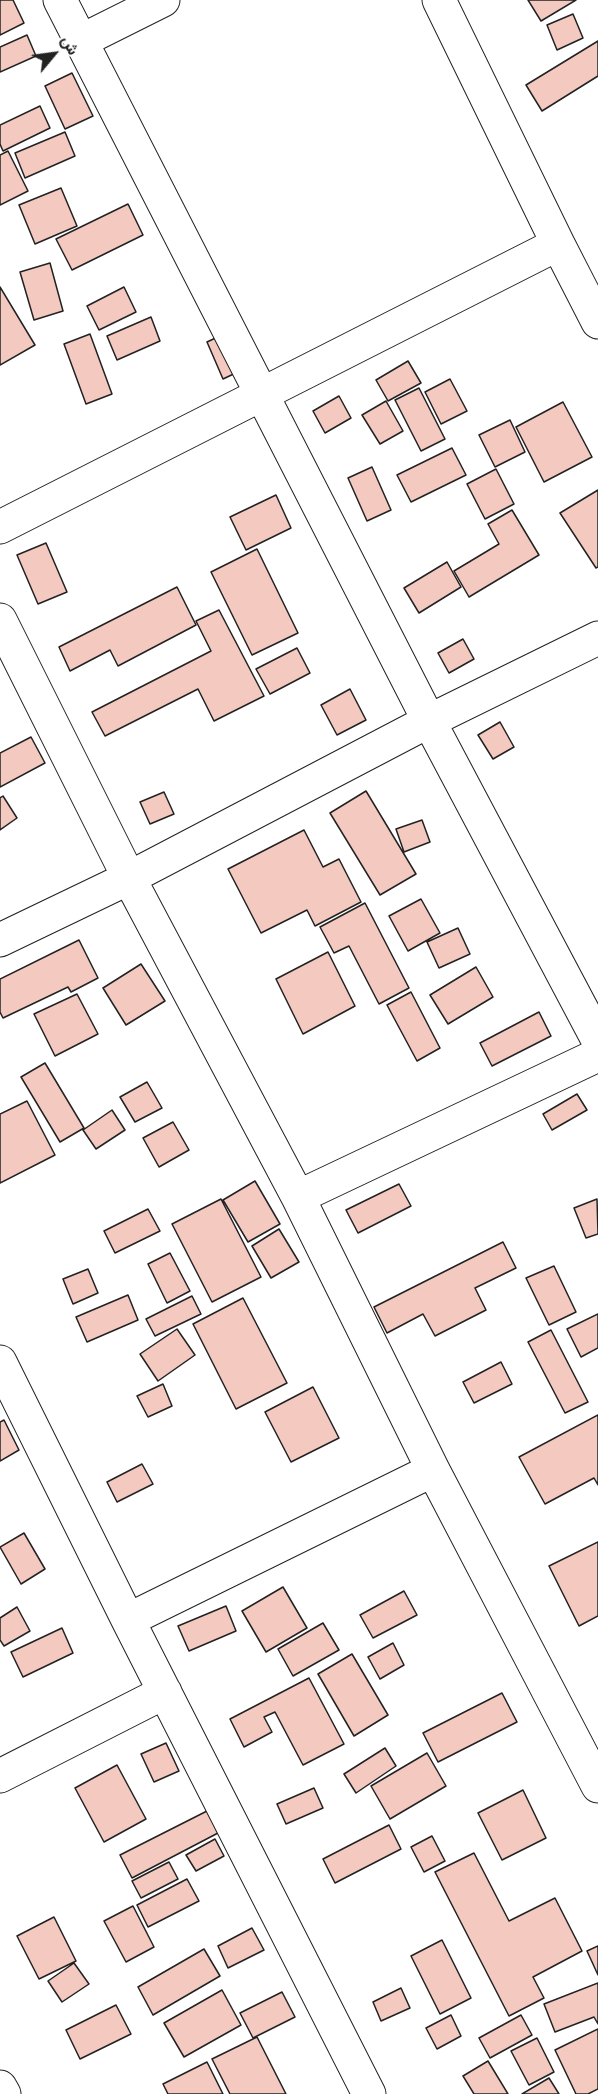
<!DOCTYPE html>
<meta charset="utf-8">
<style>
body{margin:0}
#map{position:relative;width:598px;height:2094px;overflow:hidden;background:#fff;font-family:Figtree,Vazirmatn,sans-serif}
canvas{display:block}
.north{position:absolute;left:24px;top:24px;width:60px;height:60px;-webkit-text-stroke:4px #fff;paint-order:stroke;rotate:61deg;font-size:16px;font-weight:700;line-height:24px;text-align:center;color:#222}
.north::after{content:'';display:block;margin:auto;width:21px;height:27px;background:#222;clip-path:polygon(50% 0,100% 100%,50% 72%,0 100%)}
</style>
<div id="map">
<canvas width="598" height="2094"></canvas>
<div class="north">ش</div>
</div>
<script>
const g = document.querySelector('canvas').getContext('2d');
g.lineJoin = 'round';
function paint(path, color) {
  g.fillStyle = color;
  g.fill(path, 'evenodd');
}
function trace(path, color, width, dash) {
  g.strokeStyle = color;
  g.lineWidth = width;
  g.lineCap = dash ? 'butt' : 'round';
  g.setLineDash(dash || []);
  g.stroke(path);
}
const building = new Path2D(`
 M0,0h13l11,23 -24,12z
 M528,0h48l-35,21z
 M573,14l10,24 -26,12 -10,-25z
 M27,35l9,21 -36,16v-25z
 M598,41v35l-56,35 -16,-26z
 M72,73l21,43 -28,13 -20,-43z
 M40,106l10,22 -47,23 -3,-7v-19z
 M65,132l10,24 -50,22 -10,-25z
 M8,151l20,40 -28,14v-50z
 M61,188l16,38 -42,18 -16,-39z
 M128,204l15,31 -71,35 -16,-31z
 M50,263l13,48 -29,9 -14,-48z
 M0,287l35,58 -35,20z
 M124,287l12,25 -37,18 -12,-24z
 M151,317l9,24 -43,19 -10,-24z
 M90,334l22,60 -26,10 -22,-60z
 M224,334l16,37 -17,8 -16,-37z
 M408,361l13,22 -33,18 -12,-21z
 M450,379l17,32 -26,13 -16,-32z
 M419,388l26,51 -24,12 -26,-51z
 M339,396l12,22 -26,15 -12,-22z
 M386,401l17,30 -23,13 -18,-29z
 M563,402l29,55 -48,25 -28,-55z
 M510,420l15,32 -30,15 -16,-32z
 M452,448l14,27 -55,27 -14,-27z
 M372,467l19,43 -24,11 -19,-43z
 M496,469l18,35 -29,15 -18,-35z
 M598,490v77l-2,1 -36,-55z
 M276,495l15,33 -45,22 -16,-33z
 M512,510l27,45 -70,42 -15,-26 45,-27 -11,-20z
 M46,543l21,49 -29,12 -21,-49z
 M257,549l41,84 -46,22 -41,-83z
 M447,562l14,25 -42,26 -15,-25z
 M177,587l19,38 -78,41 -8,-16 -40,21 -11,-24z
 M219,610l45,86 -50,25 -16,-32 -93,47 -13,-24 119,-61 -15,-30z
 M463,639l11,20 -25,14 -11,-20z
 M297,648l13,25 -40,21 -14,-25z
 M350,689l16,31 -29,15 -16,-30z
 M500,722l14,25 -21,12 -15,-24z
 M31,737l14,26 -45,24v-34z
 M366,791l50,83 -36,21 -50,-82z
 M164,792l10,22 -24,10 -10,-22z
 M3,796l14,22 -17,12v-32z
 M422,820l8,22 -26,10 -8,-23z
 M304,830l19,37 16,-8 22,43 -46,24 -8,-16 -46,23 -33,-64z
 M421,899l19,34 -32,18 -19,-35z
 M365,903l44,85 -30,16 -30,-58 -15,7 -14,-26z
 M458,928l12,26 -31,14 -12,-26z
 M79,940l19,38 -27,14 -3,-5 -65,31 -3,-6v-33z
 M328,952l27,54 -52,28 -27,-55z
 M141,964l24,37 -39,24 -23,-37z
 M476,967l17,30 -45,27 -18,-29z
 M411,992l29,56 -23,13 -30,-56z
 M77,994l21,40 -43,22 -21,-42z
 M539,1012l12,24 -59,30 -12,-23z
 M45,1063l39,65 -24,14 -39,-65z
 M147,1082l15,26 -27,14 -15,-25z
 M577,1094l10,16 -35,20 -9,-16z
 M27,1101l28,54 -55,28v-69z
 M112,1110l13,20 -29,19 -13,-19z
 M173,1122l16,28 -30,17 -16,-29z
 M255,1181l25,43 -32,18 -25,-42z
 M399,1184l12,22 -53,27 -12,-23z
 M221,1199l40,78 -49,25 -40,-78z
 M597,1199l1,35 -12,4 -12,-30z
 M148,1209l12,22 -45,22 -11,-22z
 M279,1229l20,33 -28,16 -19,-32z
 M503,1242l13,26 -41,20 11,22 -51,26 -12,-22 -36,19 -13,-26z
 M170,1253l20,38 -23,12 -19,-39z
 M554,1266l22,46 -27,13 -23,-47z
 M88,1269l10,24 -25,11 -10,-25z
 M128,1295l10,25 -51,22 -11,-25z
 M192,1296l9,18 -46,22 -9,-17z
 M243,1298l44,85 -51,26 -43,-85z
 M598,1314v34l-17,9 -14,-28z
 M177,1329l18,26 -37,26 -18,-27z
 M551,1330l37,72 -23,11 -37,-71z
 M501,1362l11,22 -38,19 -11,-21z
 M163,1384l9,22 -24,11 -11,-21z
 M313,1387l26,51 -48,24 -26,-50z
 M598,1415v70l-4,-7 -49,26 -26,-47z
 M4,1420l15,30 -19,11v-39z
 M142,1464l11,20 -36,18 -10,-20z
 M24,1533l21,36 -24,15 -21,-37z
 M598,1542v74l-19,10 -30,-60z
 M283,1587l24,41 -41,24 -24,-41z
 M404,1591l13,24 -44,23 -13,-23z
 M226,1606l10,25 -47,20 -11,-25z
 M17,1607l13,24 -26,15 -4,-6v-22z
 M323,1623l16,27 -46,26 -15,-27z
 M62,1628l11,25 -50,24 -12,-25z
 M393,1643l11,22 -24,14 -12,-22z
 M352,1654l36,61 -34,21 -36,-62z
 M309,1678l35,66 -41,21 -28,-53 -11,5 8,15 -28,15 -14,-28z
 M502,1693l15,29 -79,40 -15,-29z
 M166,1743l13,28 -25,11 -13,-28z
 M385,1748l11,18 -40,27 -12,-19z
 M427,1753l19,33 -56,33 -19,-33z
 M117,1765l29,54 -42,23 -29,-54z
 M314,1788l9,20 -37,16 -9,-20z
 M523,1790l23,48 -44,22 -24,-47z
 M207,1811l11,22 -86,45 -12,-23z
 M389,1825l12,24 -66,34 -12,-24z
 M432,1836l13,25 -21,11 -13,-25z
 M215,1839l9,17 -28,15 -10,-16z
 M474,1853l35,68 46,-23 27,53 -49,26 11,21 -35,18 -74,-144z
 M169,1862l9,17 -37,19 -9,-17z
 M187,1879l12,22 -51,26 -11,-22z
 M133,1906l21,41 -28,15 -22,-41z
 M54,1917l22,44 -37,18 -22,-43z
 M252,1928l12,22 -36,18 -10,-22z
 M442,1940l29,58 -31,16 -29,-58z
 M598,1946v29l-11,-24z
 M204,1949l16,27 -67,39 -15,-28z
 M74,1963l15,21 -27,18 -14,-21z
 M598,1983v41l-4,-7 -39,15 -11,-28z
 M401,1988l9,20 -29,13 -8,-19z
 M222,1990l19,35 -57,32 -20,-34z
 M282,1992l13,25 -42,21 -13,-25z
 M116,2005l15,29 -51,25 -14,-29z
 M451,2015l10,21 -24,13 -11,-21z
 M521,2015l11,20 -42,23 -11,-20z
 M598,2029v60l-10,5h-12l-21,-44z
 M257,2037l29,57h-56l-18,-35z
 M537,2038l17,34 -25,13 -18,-34z
 M488,2061l20,33h-34l-11,-18z
 M207,2062l16,32h-55l-5,-10z
 M549,2078l10,16h-37z`);
paint(building, '#f3c9c0');
trace(building, '#222', 1.5);
const street = new Path2D(`
 M60,0l369,721 169,319
 M439,0l119,244 40,78
 M81,41l82,-41
 M0,527l558,-283
 M0,620l129,258 169,319 135,273 165,316
 M0,940l129,-62 300,-157 169,-83
 M298,1197l300,-142
 M0,1362l128,258 241,474
 M128,1620l305,-150
 M0,1776l165,-84
 M0,2087l4,7`);
trace(street, '#222', 35);
trace(street, '#fff', 33);
</script>
